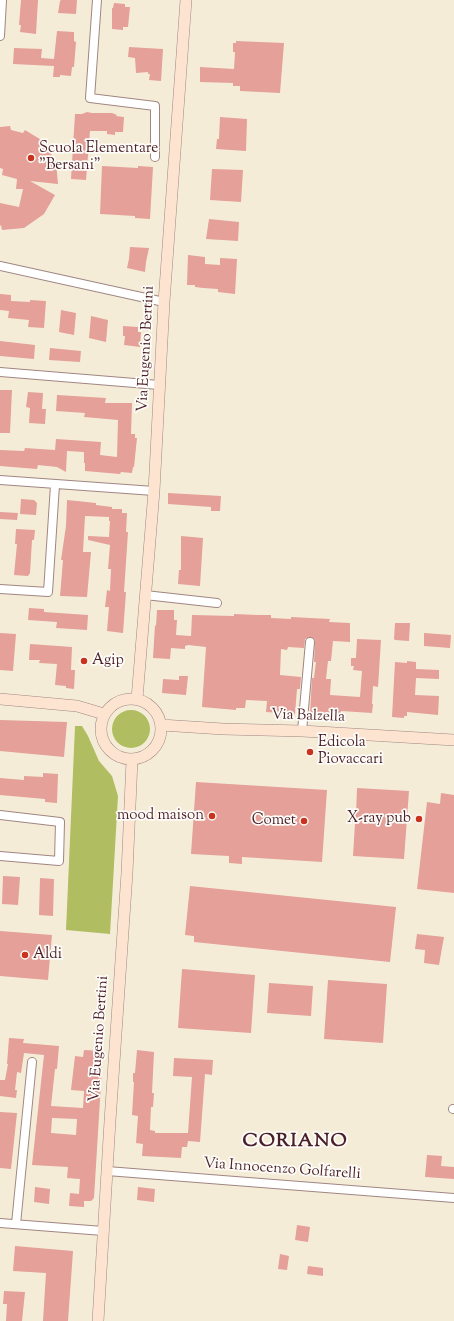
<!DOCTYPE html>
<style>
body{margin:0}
canvas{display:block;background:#f5ecd8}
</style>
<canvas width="454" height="1321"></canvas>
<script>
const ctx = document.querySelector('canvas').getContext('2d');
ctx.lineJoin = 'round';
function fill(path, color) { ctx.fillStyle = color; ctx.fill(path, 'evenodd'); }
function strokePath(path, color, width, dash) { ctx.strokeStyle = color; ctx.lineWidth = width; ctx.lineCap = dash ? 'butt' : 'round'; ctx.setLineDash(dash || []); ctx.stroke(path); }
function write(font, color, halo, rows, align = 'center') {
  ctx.font = font + ' "Sorts Mill Goudy",serif'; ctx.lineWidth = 3.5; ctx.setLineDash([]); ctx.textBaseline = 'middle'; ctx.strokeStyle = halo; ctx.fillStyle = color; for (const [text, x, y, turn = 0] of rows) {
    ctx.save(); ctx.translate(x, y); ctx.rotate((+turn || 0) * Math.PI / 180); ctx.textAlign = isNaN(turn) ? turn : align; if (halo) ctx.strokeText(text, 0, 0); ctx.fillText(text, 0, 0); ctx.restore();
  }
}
const green = new Path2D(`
 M112 729a19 19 0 1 1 38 0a19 19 0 1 1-38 0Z
 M75,726H82L88,736L99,761L112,776L118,796L110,934L66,930Z`);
const building = new Path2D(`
 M21,0H38L36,34L20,32L21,25H19Z
 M61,0H77L76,14L58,13L60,1Z
 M114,3L125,4V7H130L128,27H123V30L112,29V8H113Z
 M57,31L74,32V41L76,42L74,67H72L71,76L60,75V77H53L54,66L13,64L14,48L42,49L41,58L54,59Z
 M236,41L284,43L280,93L240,91V86H233V83L200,82V67L234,69L235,52H233V43H236Z
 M129,47L163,49L161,81L149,80L150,74H148V72L136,73L135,58L128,57Z
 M87,112L92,113H112L117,115L116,116L124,117L123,132H115V135L107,134V131H90L86,180L71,179L75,114H82Z
 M220,117L247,119L246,151L216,149L217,139H219Z
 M10,126L11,130L23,133L25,130L43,141L56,162L58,184L30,181L55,195L44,214L24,228L2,230L1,225L0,226V203L19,207L23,189H16L17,179L2,175L3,169L0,168V127Z
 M102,166L138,168V166L153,167L150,219L135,218V216L100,214Z
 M212,169L243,170L241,202L210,200Z
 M209,219L239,222L238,241L206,239Z
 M130,247L149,248L146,262L145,272L127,268L129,259Z
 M188,255L205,257V264L220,265V258L237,259L235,294L218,292V289L203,288L195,287V285H187Z
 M0,294L11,295V301L30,302V300L46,301L44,328L28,327L29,320L8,318L9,311L0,310Z
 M61,310L76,313L74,335L59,332Z
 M91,316L108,320L106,342L89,338Z
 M123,326L138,327V332H141L140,347L124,345L125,336H123Z
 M0,341L35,345L34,359L0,356Z
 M50,348L81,351L80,362L49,360Z
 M0,390H12L10,433H0Z
 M28,392L43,393L42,409H46L45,424L29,423L30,408L26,407Z
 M57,395L106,398L105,403H132L131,434H135V438H137L134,467H133L132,473L121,472L120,474L85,471V463H84V452L67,451L66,472L57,467L38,465L37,469L0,466V450L24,451L25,448L55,450L56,439L101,442L100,455L117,457L118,420L84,417L85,413L56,411Z
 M168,493L221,496L220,511H211V507L168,504Z
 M21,499L34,500L37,503L36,515L20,514Z
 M67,500L96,503V505L112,507V509H122V513H127L126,532H128L124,592H126L123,633L107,631L109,607H105L107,590L110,591L111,569H108L110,545L88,540V536L109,537L110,521H109V517L85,516L83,552H91L87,597L60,596L63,560H61L66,526Z
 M0,512L18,513L17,520L0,519Z
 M16,529L35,530L34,540H32L30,573L28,576L14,575L17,544H15Z
 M181,536L203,538L200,586L178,584L179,570H181Z
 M29,608L44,609V612L88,615L87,630L56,628L57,622L28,620Z
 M157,610H174V620H177L176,635L191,636L192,615L234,616V614L258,615H271V618L291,619V617L330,619L329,622L350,623V642L333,641L331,661H328L326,679H331L330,695L360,697L362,671L353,670L354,666H351V658H356L357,639L381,640L378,687L373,686L372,704H373L372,713L341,711V716L330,715V714L310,713L312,678H314L316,662H314L315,640L310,637L305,639L304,648L288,647L287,650L281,649L280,675L301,677L300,689H297L295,714L266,712L267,701L246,700L245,708H236V710L202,707L206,647L188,645L185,646V649L171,648L170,659L153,658L155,625L156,626Z
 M395,623H410L409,641L395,640L394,639Z
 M0,633L16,634L13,671L0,670Z
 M424,633L451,635L450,648L424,646Z
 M30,644L72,647L71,670H75L74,689L66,688V686L55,685L57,664L39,663L40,660H29Z
 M407,661L416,662V669L439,670V679L416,678L415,695L439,696L438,715L407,712V716H404V718L392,717L395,662L407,663Z
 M179,676H188L186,695L162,693L163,679L179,680Z
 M0,720L67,722L64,757L0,751Z
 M43,773L58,774L57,803L45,802V799L0,795V778L24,780V776L43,777Z
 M196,782L327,790L322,862L242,857V864L229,863V856L191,854Z
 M357,788L409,791L404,859L353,856L355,823H350L351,815H356Z
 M441,793L454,795V893L417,889L427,802L440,804Z
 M3,876L20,877L18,905L2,904Z
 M40,878L54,879L53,916L39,915Z
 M190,886L396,907L390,962L194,942V936L185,935Z
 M0,931L52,935L48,980L0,976Z
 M417,934L444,937L439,965L424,963L425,950L415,949Z
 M182,969L255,975L251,1033L178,1028Z
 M328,980L387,984L383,1043L324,1039Z
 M269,983L313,986L311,1016L267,1013Z
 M9,1038L24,1039L23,1043L59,1046L57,1069H55L51,1106L83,1108L84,1091L71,1090L75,1056L83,1057L84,1050L103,1051L94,1198L91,1201H84V1207L69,1206L70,1193L79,1194L80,1179L67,1178L68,1167L32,1165L44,1055L24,1053L21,1073L17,1072L15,1090H17L16,1098L0,1096V1080H5L8,1064H7ZM52,1118L77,1119L76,1135L51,1133Z
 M137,1050L154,1052L152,1093H154L153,1107H151L150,1130L155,1131V1133H188L192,1077L173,1076L174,1058L213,1060L212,1075L205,1074L200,1142L188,1141L187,1147H182L181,1158L142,1156L143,1144L136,1143L138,1116L132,1115L134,1082H133V1073H135Z
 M0,1112L17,1113L11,1169L0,1168Z
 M427,1155L442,1156L441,1166L454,1167V1179L425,1177Z
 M35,1187L50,1189L49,1204L34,1202Z
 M138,1187L155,1189L154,1202L137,1200Z
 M297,1225L310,1227L308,1242L295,1240Z
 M15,1246L73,1251L68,1321H43L46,1273L13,1271Z
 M280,1254L289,1256L287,1270L278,1269Z
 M308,1266L323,1268V1276L307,1274Z
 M4,1291L25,1292L22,1321H6L7,1304H3Z`);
const street = new Path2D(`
 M97,0L90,98L155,106V157
 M0,36L2,0
 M0,266L164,302
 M0,372L159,385
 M0,480L154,491
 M0,589L48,592L55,485
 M145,595L217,603
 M302,731L310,642
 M0,815L60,822L59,861L0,856
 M453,1109H454
 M107,1171L454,1198
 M0,1223L103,1231
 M16,1224L32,1062`);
const secondary = new Path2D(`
 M101 729a30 30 0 1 1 60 0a30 30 0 1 1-60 0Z
 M0,699L77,706L104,714
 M137,699L154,491L164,302L186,0
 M161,725L223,729L302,731L454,740
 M98,1321L110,1121L127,873L132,760`);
const markers = [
 [31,158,4,"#c8321e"],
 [84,661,4,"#c8321e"],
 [310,752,4,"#c8321e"],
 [212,816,4,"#c8321e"],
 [419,819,4,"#c8321e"],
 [304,821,4,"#c8321e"],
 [25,955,4,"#c8321e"]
];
const poiNames = [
 ["Scuola Elementare",39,149],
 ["\"Bersani\"",39,166],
 ["Agip",92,661],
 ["Edicola",318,743],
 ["Piovaccari",318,760],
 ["mood maison",204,816,"right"],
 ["X-ray pub",411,819,"right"],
 ["Comet",296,821,"right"],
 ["Aldi",33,955]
];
const streetNames = [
 ["Via Eugenio Bertini",147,349,-87],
 ["Via Balzella",308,717,2],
 ["Via Eugenio Bertini",100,1039,-86],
 ["Via Innocenzo Golfarelli",282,1170,4]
];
const districtNames = [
 ["CORIANO",295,1143]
];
fill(green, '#b0be61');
fill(building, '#e4a099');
strokePath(street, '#a08682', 10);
strokePath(secondary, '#a08682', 12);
strokePath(street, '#fff', 8);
strokePath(secondary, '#fde4d0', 11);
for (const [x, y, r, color] of markers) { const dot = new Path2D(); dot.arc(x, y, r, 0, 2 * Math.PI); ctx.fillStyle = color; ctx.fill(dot); strokePath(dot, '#fdfcf7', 1.5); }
write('15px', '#4a1f2b', '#fdfcf7', poiNames, 'left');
write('15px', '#4a1f2b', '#fdfcf7', streetNames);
ctx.letterSpacing = '1px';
write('bold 19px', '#4a1f2b', '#fdfcf7', districtNames);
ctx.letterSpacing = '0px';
</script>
